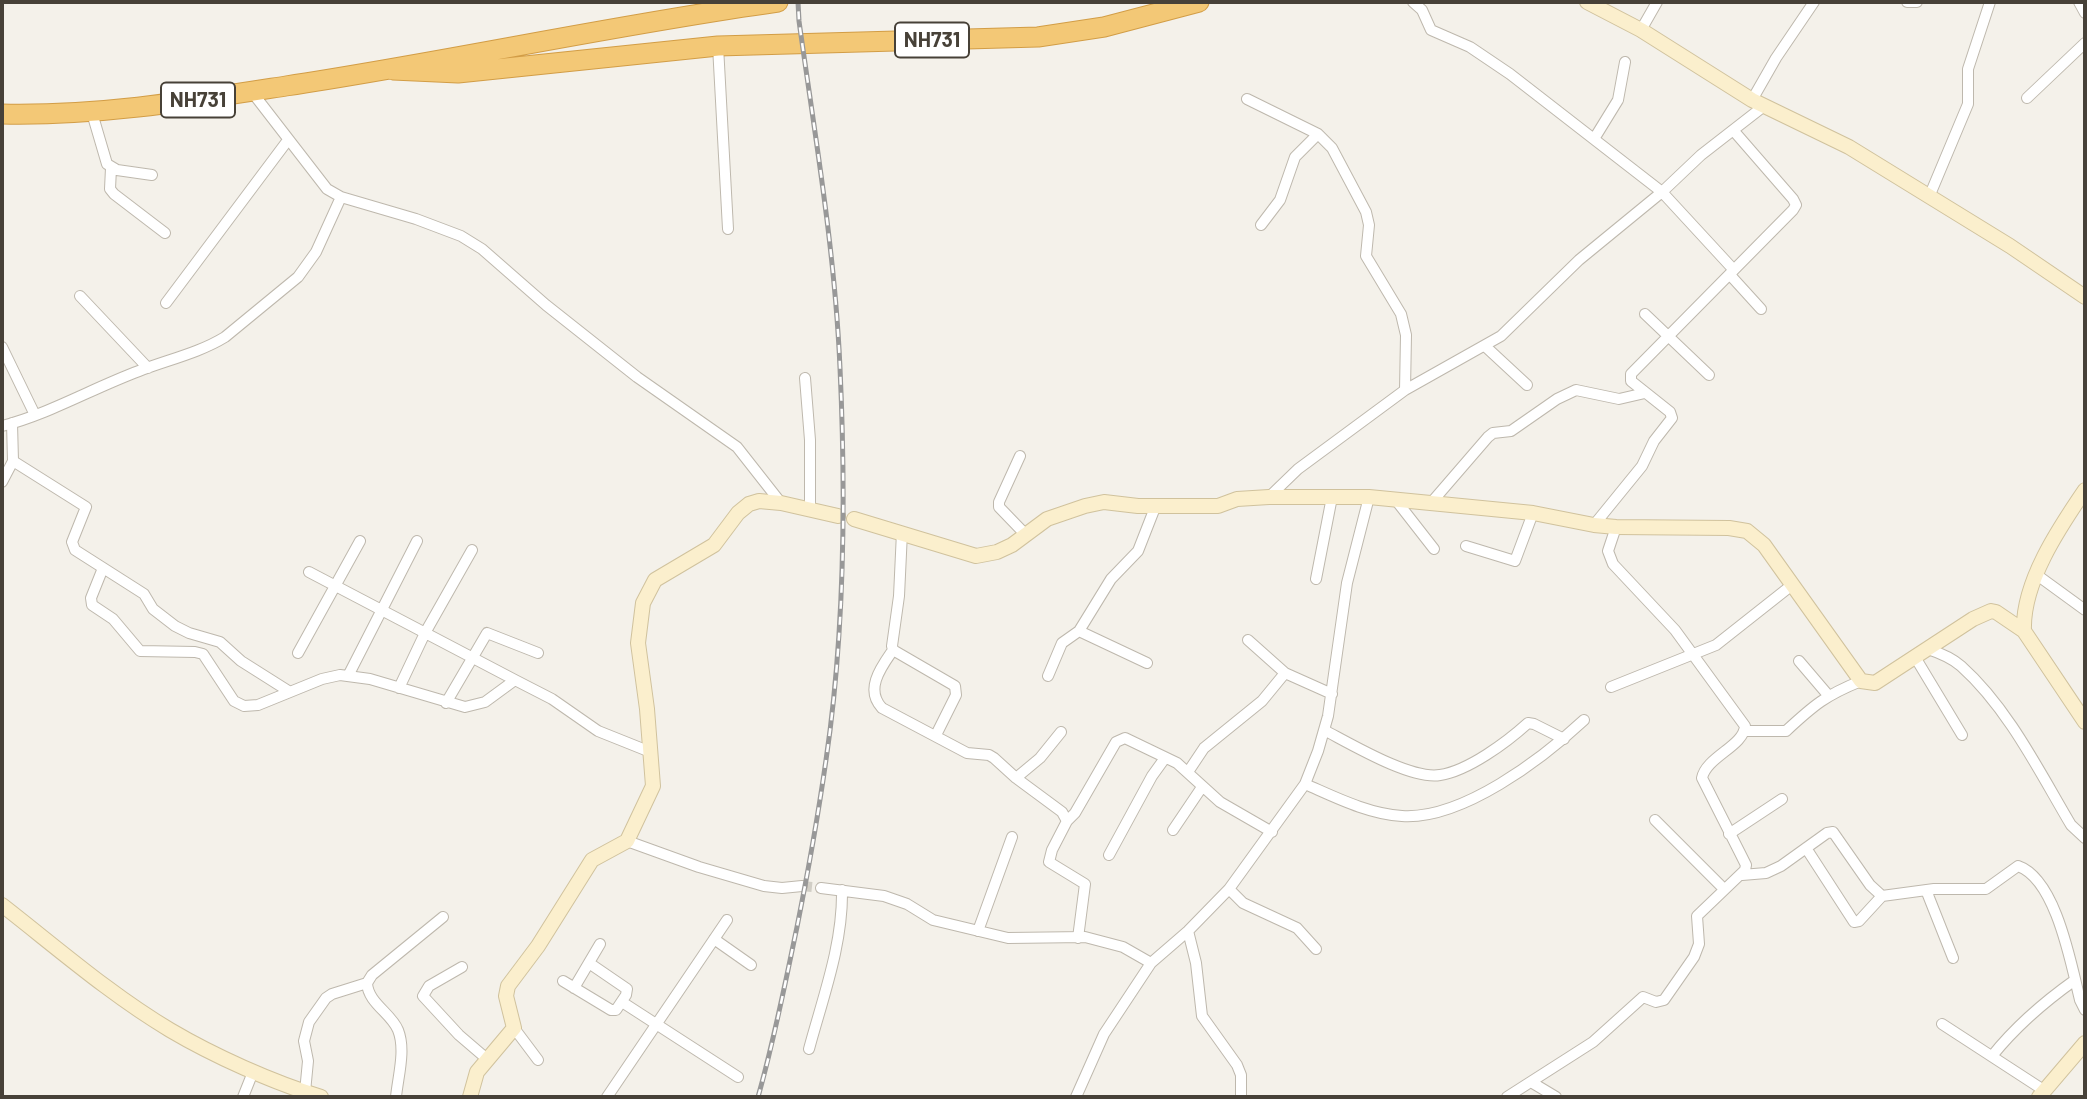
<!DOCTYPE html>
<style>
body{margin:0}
#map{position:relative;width:2087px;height:1099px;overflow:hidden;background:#f4f1ea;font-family:Barlow,sans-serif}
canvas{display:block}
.frame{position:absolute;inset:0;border:4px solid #474138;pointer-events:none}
</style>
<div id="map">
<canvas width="2087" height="1099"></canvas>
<div class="frame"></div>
</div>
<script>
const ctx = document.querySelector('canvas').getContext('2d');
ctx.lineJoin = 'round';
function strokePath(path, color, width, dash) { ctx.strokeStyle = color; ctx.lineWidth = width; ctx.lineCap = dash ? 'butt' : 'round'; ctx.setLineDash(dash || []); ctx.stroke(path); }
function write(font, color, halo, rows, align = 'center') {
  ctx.font = font + ' Barlow,sans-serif'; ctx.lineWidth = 5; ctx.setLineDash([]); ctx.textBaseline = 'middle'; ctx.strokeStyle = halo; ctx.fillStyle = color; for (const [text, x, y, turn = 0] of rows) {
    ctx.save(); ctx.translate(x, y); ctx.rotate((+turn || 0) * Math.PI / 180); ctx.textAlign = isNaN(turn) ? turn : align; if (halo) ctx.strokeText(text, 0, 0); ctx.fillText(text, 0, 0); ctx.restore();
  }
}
const streetTunnel = new Path2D(`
 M802,886L821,888`);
const street = new Path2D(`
 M1413,2L1422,10L1431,30L1470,47L1510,74L1662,192L1733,269L1731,276L1761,309
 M1907,2H1917
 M2079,2L2085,13
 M1641,30L1657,2
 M718,46L728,229
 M252,92L327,189L341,197L416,219L461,236L482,249L546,305L637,377L737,447L781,503
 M2027,98L2085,43
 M1247,99L1318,134L1332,148L1366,212L1369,225L1366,256L1401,314L1406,335L1405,390
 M1752,100L1776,58L1814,2
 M92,113L107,164L117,170L152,175
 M1594,139L1618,100L1625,62
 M111,168L110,189L114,194L165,233
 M1929,197L1968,104V69L1990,2
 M1261,225L1280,200L1295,157L1318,134
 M80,296L148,368
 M166,303L288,140
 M1645,314L1709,375
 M2,347L35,415
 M1486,347L1527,385
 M805,378L810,440V509
 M2,426C49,414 93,388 139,371C167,360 199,353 225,337L298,277L316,252L341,197
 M1020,456L999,502V507L1026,535
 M13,461L86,507L72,542L75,550L144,594L153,609L175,626L189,633L220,642L241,661L290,692
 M2,482L13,461L12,423
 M1269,497L1298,469L1405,390L1501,336L1579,260L1662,192L1701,155L1764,106
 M1395,499L1434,549
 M1431,503L1488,437L1493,433L1511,431L1557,399L1576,390L1619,399L1645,393
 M1594,525L1642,466L1654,441L1672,418L1670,412L1631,381V374L1793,210L1796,205L1793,199L1733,130
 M902,532L899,596L892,646L893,650L955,686L956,695L936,735
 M1466,546L1515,561L1533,513
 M103,568L91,598L92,605L113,619L140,651L195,652L203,654L234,701L244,706L258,705L322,679L340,675L370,679L465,707L485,702L515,680L552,699L598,731L648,751
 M309,572L515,680
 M2037,575L2085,610
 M1316,579L1332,497
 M1079,631L1147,663
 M1248,640L1285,673L1332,694
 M1928,649C1940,653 1952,658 1961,666C2008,708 2039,771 2071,825L2085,838
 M893,650C882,666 864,689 882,708L967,753L989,755L994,758L1016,778L1062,812L1067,821L1052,850L1049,862L1085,884L1078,938
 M298,653L360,541
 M1915,657L1962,735
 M1799,661L1828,695
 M348,676L417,541
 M1048,676L1062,643L1079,631L1111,579L1138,551L1156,505
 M1611,687L1716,645L1792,585
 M399,688L425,633L472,550
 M446,703L487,633L538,653
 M1324,730C1351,744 1411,780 1440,775C1468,771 1507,742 1528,723L1534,724L1564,739
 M1745,731H1786C1814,705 1826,695 1861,681
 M1188,772L1204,748L1262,701L1285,673
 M1016,778L1040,758L1061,732
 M1305,784C1335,797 1368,814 1402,816C1462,820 1542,759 1584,720
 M1655,820L1724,889
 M1067,821L1075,813L1116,742L1125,738L1177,763L1220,802L1272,832
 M1173,830L1202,787
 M1729,834L1782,799
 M627,841L699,867L764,886L782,888L802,886
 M1806,848L1854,922L1859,921L1882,896
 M1109,855L1152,776L1165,758
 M1742,875L1766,873L1781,866L1827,833L1833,832L1870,885L1882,896L1934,889H1986L2018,866C2056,879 2071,964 2080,1000L2085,1010
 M821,888L884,896L907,904L933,920L1008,938L1085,937L1123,947L1151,963
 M1229,889L1243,903L1297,928L1316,949
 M1926,890L1953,958
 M978,931L1012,837
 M1188,931L1196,963L1202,1016L1237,1065L1241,1075V1097
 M714,939L751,965
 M462,967L429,986L423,996L459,1035L487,1059
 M563,981L611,1010H616L626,995L627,989L589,963
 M574,988L600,944
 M622,1002L738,1077
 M1942,1024L2045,1091
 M514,1028L538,1060
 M809,1049C823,997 843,944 842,890
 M1992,1056C2016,1026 2044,1002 2075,980
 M1531,1082L1556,1097
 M305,1092L308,1061L304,1041L309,1022L326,998L332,994L367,983
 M243,1097L253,1072
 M396,1097C398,1076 406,1050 398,1030C391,1013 368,1003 367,983L372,975L443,917
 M607,1097L727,920
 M1076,1097L1104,1034L1151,963L1188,931L1229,889L1305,784L1318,751L1328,716L1347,583L1369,497
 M1507,1097L1593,1042L1643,997L1656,1002L1664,1000L1694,957L1699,944L1697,916L1745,870L1746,865L1740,853L1702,778C1706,757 1744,746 1745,726L1675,630L1613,564L1608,551L1616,527`);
const secondary = new Path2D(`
 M1587,2L1641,30L1752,100L1849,147L2010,246L2085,297
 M2085,490C2059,528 2022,583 2024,631L2085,722
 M854,519L976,556L997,552L1012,545L1047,519L1085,506L1104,502L1138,506H1218L1237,499L1269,497H1369L1533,513L1594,525L1616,527L1729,528L1747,531L1764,545L1861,681L1875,683L1973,619L1991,611L1996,612L2024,631
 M2,905C56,947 111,995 170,1030C214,1056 272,1082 321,1097
 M470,1097L477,1072L514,1028L506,996L508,986L538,946L592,860L627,841L653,786L647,709L638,643L643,603L655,580L714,545L738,513L749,504L759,501L781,503L838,516
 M2039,1097L2085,1043`);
const highway = new Path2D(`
 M393,70L458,73L718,46L1038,37L1104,27L1199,2
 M2,114C100,116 190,101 286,86C451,61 613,25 778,2`);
const rail = new Path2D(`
 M758,1097C774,1041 785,984 797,927C808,872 818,816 826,760C845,631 846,498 840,368C835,251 815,136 799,21L798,2`);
const shields = [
 [932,40,74],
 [198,100,74]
];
const shieldNames = [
 ["NH731",932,40],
 ["NH731",198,100]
];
strokePath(streetTunnel, '#d1cec6', 10, [10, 5]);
strokePath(street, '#beb8ad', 12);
strokePath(secondary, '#d0c29d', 16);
strokePath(highway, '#d29d46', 21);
strokePath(street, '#fff', 10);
strokePath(secondary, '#fbefcd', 14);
strokePath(highway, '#f3c876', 19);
strokePath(rail, '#989898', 5);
strokePath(rail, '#fff', 2.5, [8]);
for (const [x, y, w] of shields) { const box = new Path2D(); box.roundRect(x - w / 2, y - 17.5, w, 35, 5); ctx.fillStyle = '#fff'; ctx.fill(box); strokePath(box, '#474138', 2); }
write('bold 21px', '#474138', null, shieldNames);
</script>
